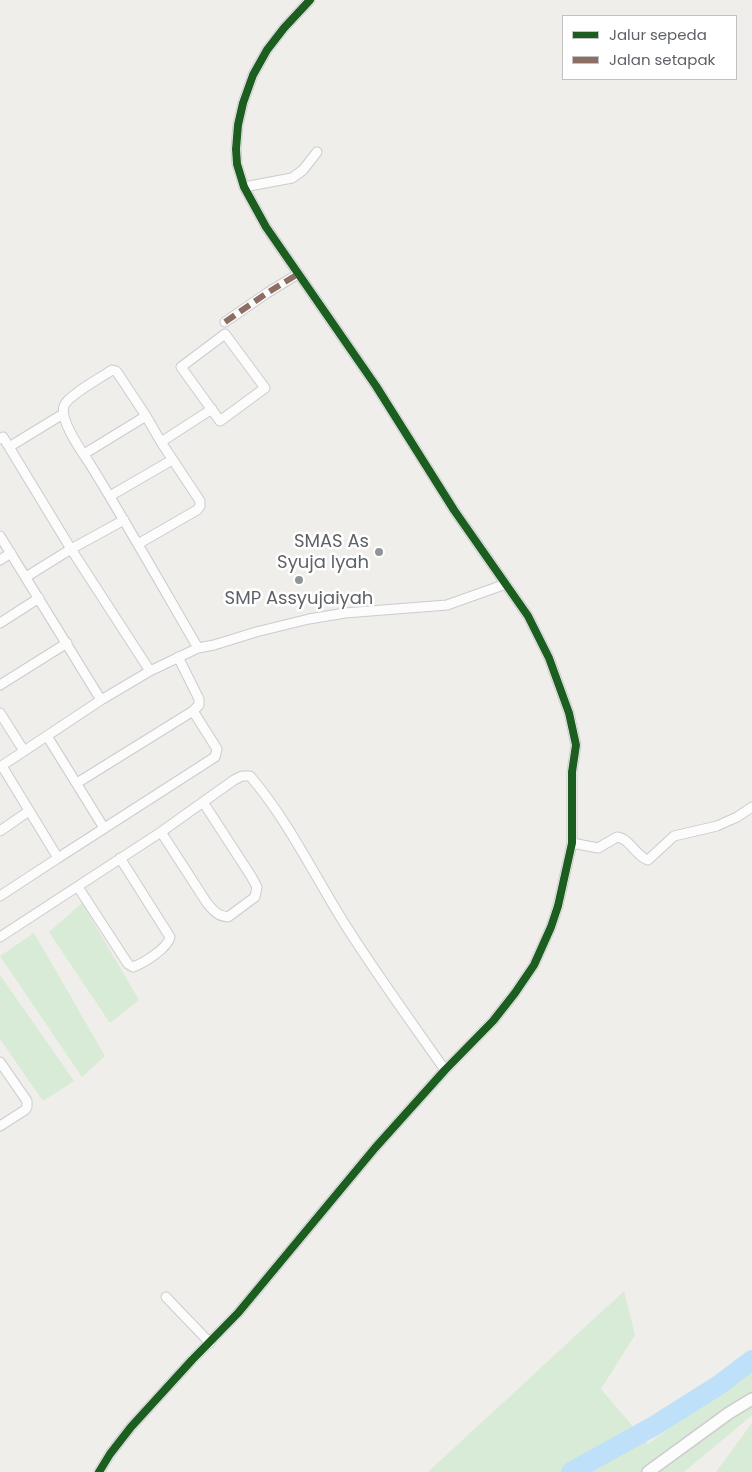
<!DOCTYPE html>
<style>
body{margin:0}
#map{position:relative;width:752px;height:1472px;overflow:hidden;background:#efeeea;font-family:Poppins,sans-serif}
canvas{display:block}
.legend{position:absolute;left:562px;top:15px;width:175px;height:65px;box-sizing:border-box;background:#fff;border:1px solid #bfc1c3;margin:0;padding:6px 9px;list-style:none;font-size:15px;color:#5f6368}
.legend li{display:flex;align-items:center;gap:10px;height:25px}
.legend b{width:25px;border:1px solid #bfc1c3}
</style>
<div id="map">
<canvas width="752" height="1472"></canvas>
<ul class="legend">
<li><b style="height:6px;background:#1b5e20"></b>Jalur sepeda</li>
<li><b style="height:6px;background:#8d6e63"></b>Jalan setapak</li>
</ul>
</div>
<script>
const ctx = document.querySelector('canvas').getContext('2d');
ctx.lineJoin = 'round';
function fill(path, color) { ctx.fillStyle = color; ctx.fill(path, 'evenodd'); }
function strokePath(path, color, width, dash) { ctx.strokeStyle = color; ctx.lineWidth = width; ctx.lineCap = dash ? 'butt' : 'round'; ctx.setLineDash(dash || []); ctx.stroke(path); }
function write(font, color, halo, rows, align = 'center') {
  ctx.font = font + ' Poppins,sans-serif'; ctx.lineWidth = 5; ctx.setLineDash([]); ctx.textBaseline = 'middle'; ctx.strokeStyle = halo; ctx.fillStyle = color; for (const [text, x, y, turn = 0] of rows) {
    ctx.save(); ctx.translate(x, y); ctx.rotate((+turn || 0) * Math.PI / 180); ctx.textAlign = isNaN(turn) ? turn : align; if (halo) ctx.strokeText(text, 0, 0); ctx.fillText(text, 0, 0); ctx.restore();
  }
}
const green = new Path2D(`
 M82,903L139,1000L110,1023L49,932Z
 M34,933L105,1056L82,1077L0,956Z
 M0,975L74,1081L43,1101L0,1039Z
 M624,1291L635,1335L601,1389L648,1444L752,1367V1415L684,1472H428Z
 M752,1423V1472H716Z`);
const river = new Path2D(`
 M571,1472L654,1426L719,1385L752,1360`);
const minor = new Path2D(`
 M244,187L292,178L303,170L317,152
 M225,322L267,293L298,274
 M225,334L265,388L220,421L181,367Z
 M146,416L119,375L116,371L112,370C102,377 67,396 64,406C59,420 82,452 90,464C127,524 162,586 198,648
 M0,439L3,437L71,549L26,577
 M9,447L63,414
 M84,454L146,416L161,442L212,409
 M110,496L172,460
 M124,520L71,549L150,671
 M0,536L101,700
 M138,544L197,510L200,506V501L161,442
 M0,560L11,553
 M0,623L39,598
 M0,685L67,643
 M0,713L24,751
 M47,736L104,828
 M2,766L58,858L215,757L217,749L193,711
 M0,767L101,700L150,671L198,648L214,645L256,632L309,619L345,613L447,605L506,584
 M77,783L193,711L199,705V699L178,657
 M0,831L29,811
 M161,832L207,903C213,910 217,916 228,917L255,897L257,887L251,876L203,802
 M572,843L598,848L617,837C631,839 635,856 648,860L674,836L717,826L737,817L752,807
 M78,887L128,964L133,967C144,963 168,948 170,937L120,858
 M0,896L58,858
 M0,937L161,832L234,780L242,776H250C288,820 315,877 346,926C377,975 412,1023 445,1070
 M0,1062L27,1101V1107L25,1110L0,1126
 M166,1297L210,1343
 M99,1472L110,1454L131,1427L192,1360L238,1313L375,1148L445,1070L493,1021L515,993L534,965L551,927L558,906L572,843V772L576,745L569,713L549,658L528,616L454,510L376,386L266,227L244,187L237,164L236,149L238,125L243,103L253,75L267,50L284,28L310,0`);
const tertiary = new Path2D(`
 M648,1472L729,1413L752,1399`);
const quiet = new Path2D(`
 M225,322L267,293L298,274`);
const cycleway = new Path2D(`
 M99,1472L110,1454L131,1427L192,1360L238,1313L375,1148L445,1070L493,1021L515,993L534,965L551,927L558,906L572,843V772L576,745L569,713L549,658L528,616L454,510L376,386L266,227L244,187L237,164L236,149L238,125L243,103L253,75L267,50L284,28L310,0`);
const markers = [
 [379,552,5,"#919496"],
 [299,580,5,"#919496"]
];
const poiNames = [
 ["SMAS As",369,542],
 ["Syuja Iyah",369,563],
 ["SMP Assyujaiyah",299,599,"center"]
];
fill(green, '#d8ebd6');
strokePath(river, '#bfe0f9', 20);
strokePath(minor, '#cbcccc', 11);
strokePath(tertiary, '#cbcccc', 14);
strokePath(minor, '#fdfcfc', 9);
strokePath(tertiary, '#fdfcfc', 11);
strokePath(quiet, '#8d6e63', 6, [12, 6]);
strokePath(cycleway, '#1b5e20', 8);
for (const [x, y, r, color] of markers) { const dot = new Path2D(); dot.arc(x, y, r, 0, 2 * Math.PI); ctx.fillStyle = color; ctx.fill(dot); strokePath(dot, '#fff', 2); }
write('18px', '#5f6368', '#fff', poiNames, 'right');
</script>
